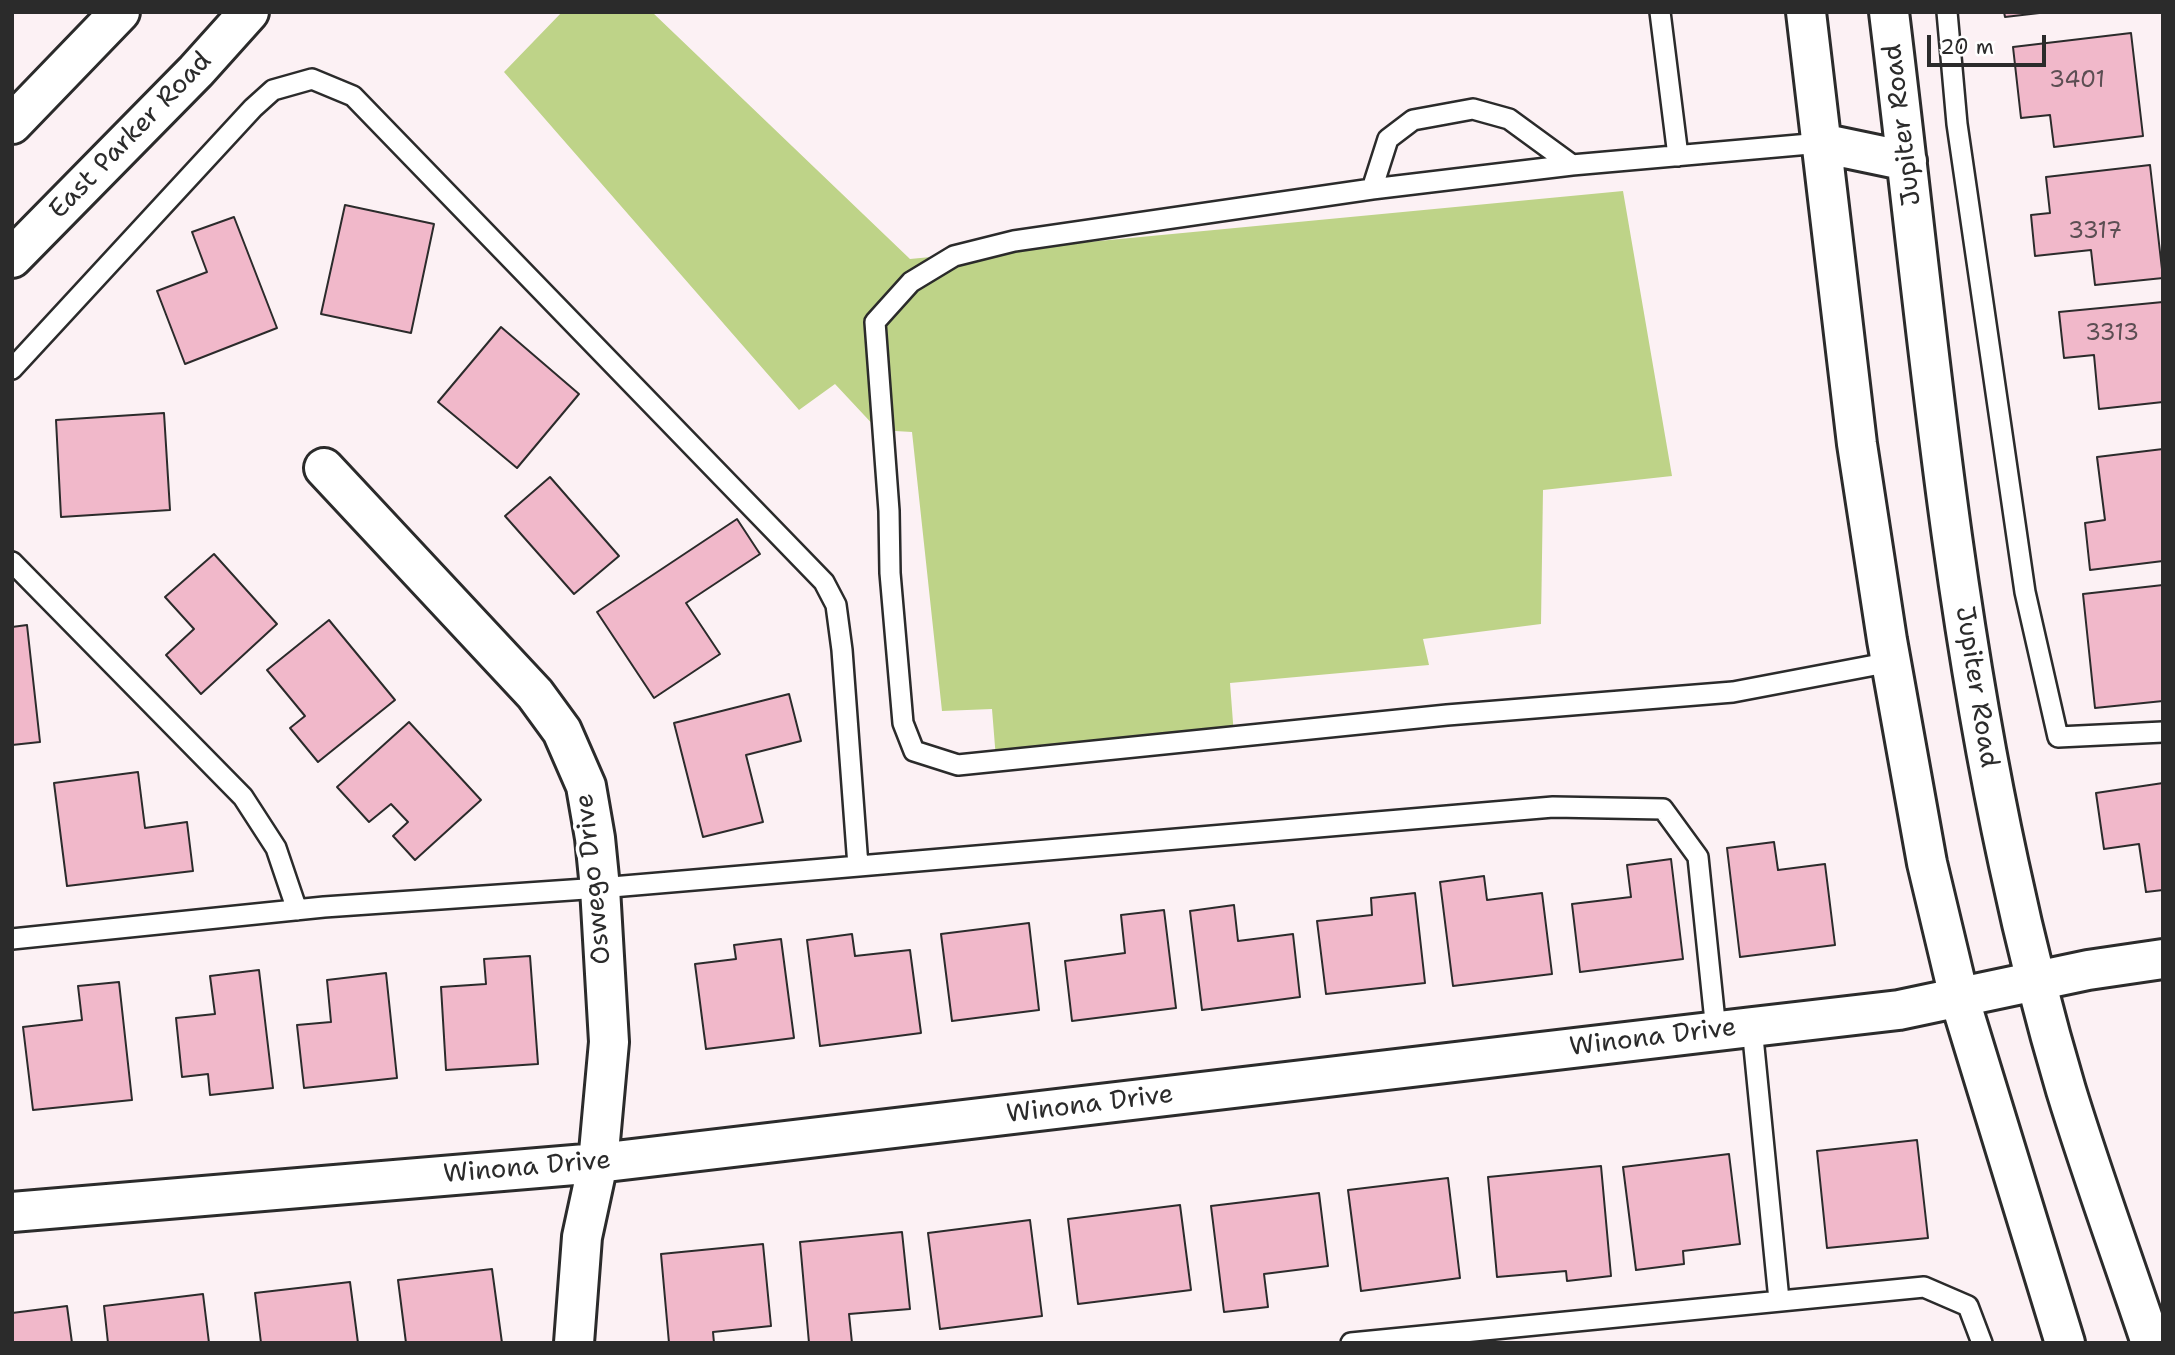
<!DOCTYPE html>
<style>
body{margin:0}
#map{position:relative;width:2175px;height:1355px;overflow:hidden;background:#fcf1f4;font-family:"Shantell Sans",sans-serif}
canvas{display:block}
.frame{position:absolute;inset:0;border:14px solid #2b2b2b;pointer-events:none}
.scale{position:absolute;left:1927px;top:35px;width:119px;height:32px;box-sizing:border-box;border:4px solid #2b2b2b;border-top:0;padding-left:9px;font-size:21px;line-height:24px;white-space:nowrap;color:#2b2b2b;-webkit-text-stroke:5px #fff;paint-order:stroke}
</style>
<div id="map">
<canvas width="2175" height="1355"></canvas>
<div class="frame"></div>
<div class="scale">20 m</div>
</div>
<script>
const ctx = document.querySelector('canvas').getContext('2d');
ctx.lineJoin = 'round';
function fill(path, color) { ctx.fillStyle = color; ctx.fill(path, 'evenodd'); }
function strokePath(path, color, width, dash) { ctx.strokeStyle = color; ctx.lineWidth = width; ctx.lineCap = dash ? 'butt' : 'round'; ctx.setLineDash(dash || []); ctx.stroke(path); }
function write(font, color, halo, rows, align = 'center') {
  ctx.font = font + ' "Shantell Sans",sans-serif'; ctx.lineWidth = 7; ctx.setLineDash([]); ctx.textBaseline = 'middle'; ctx.strokeStyle = halo; ctx.fillStyle = color; for (const [text, x, y, turn = 0] of rows) {
    ctx.save(); ctx.translate(x, y); ctx.rotate((+turn || 0) * Math.PI / 180); ctx.textAlign = isNaN(turn) ? turn : align; if (halo) ctx.strokeText(text, 0, 0); ctx.fillText(text, 0, 0); ctx.restore();
  }
}
const green = new Path2D(`
 M562,12H652L910,259L1623,191L1672,476L1543,490L1541,624L1423,639L1429,665L1230,683L1235,749L996,759L992,709L942,711L912,432L878,430L835,384L799,410L504,72Z`);
const building = new Path2D(`
 M2004,12H2048L2005,17Z
 M2131,33L2143,136L2054,147L2050,115L2021,118L2013,47Z
 M2150,165L2163,278L2095,285L2091,250L2035,256L2031,215L2050,213L2046,177Z
 M345,205L434,224L411,333L321,314Z
 M234,217L277,328L185,364L157,291L207,272L192,232Z
 M2163,302V402L2099,409L2094,355L2064,358L2059,312Z
 M501,327L579,394L517,468L438,402Z
 M164,413L170,510L61,517L56,420Z
 M2163,449V561L2090,570L2085,523L2105,520L2097,457Z
 M550,477L619,556L574,594L505,516Z
 M737,519L760,554L686,603L720,654L654,698L597,612Z
 M214,554L277,624L201,694L166,655L194,629L165,597Z
 M2163,585V701L2095,708L2083,594Z
 M329,620L395,700L318,762L290,728L305,716L267,670Z
 M27,625L40,742L12,745V627Z
 M789,694L801,741L746,755L763,822L703,837L674,723Z
 M409,722L481,800L415,860L393,836L408,822L391,804L369,822L337,787Z
 M138,772L145,828L187,822L193,871L67,886L54,783Z
 M2163,783V890L2146,892L2139,844L2104,849L2096,793Z
 M1774,842L1778,870L1825,864L1835,945L1740,957L1727,848Z
 M1671,859L1683,959L1580,972L1572,904L1631,897L1627,865Z
 M1484,876L1487,900L1542,893L1552,974L1453,986L1440,882Z
 M1415,893L1425,983L1326,994L1317,921L1372,915L1371,898Z
 M1234,905L1238,941L1293,934L1300,997L1202,1010L1190,911Z
 M1164,910L1176,1008L1072,1021L1065,961L1125,953L1121,915Z
 M1029,923L1039,1010L952,1021L941,934Z
 M852,934L855,956L910,950L921,1033L820,1046L807,940Z
 M781,939L794,1038L706,1049L695,964L736,959L734,945Z
 M530,956L538,1064L446,1070L441,987L486,984L484,959Z
 M259,970L273,1088L210,1095L208,1074L182,1077L176,1018L215,1014L210,976Z
 M386,973L397,1078L304,1088L297,1025L331,1022L327,980Z
 M119,982L132,1100L33,1110L23,1027L82,1020L78,986Z
 M1917,1140L1928,1238L1827,1248L1817,1151Z
 M1729,1154L1740,1244L1683,1251L1684,1264L1636,1270L1623,1167Z
 M1601,1166L1611,1276L1567,1281L1566,1271L1497,1277L1488,1177Z
 M1448,1178L1460,1278L1361,1291L1348,1190Z
 M1319,1193L1328,1266L1264,1274L1268,1307L1224,1312L1211,1206Z
 M1180,1205L1191,1290L1078,1304L1068,1219Z
 M1030,1220L1042,1316L940,1329L928,1233Z
 M902,1232L910,1309L849,1314L852,1343H809L800,1242Z
 M763,1244L771,1326L713,1332L714,1343H669L661,1254Z
 M492,1269L502,1343H406L398,1280Z
 M350,1282L358,1343H261L255,1293Z
 M203,1294L209,1343H108L104,1306Z
 M67,1306L72,1343H12V1313Z`);
const service = new Path2D(`
 M1660,12L1678,156
 M1947,12L1957,124L2025,592L2058,737L2163,732
 M1821,143L1572,165L1372,189L1014,241L954,256L911,282L875,322L889,511L890,573L903,723L914,751L958,765L1447,715L1733,692L1891,662
 M1372,189L1388,139L1413,120L1473,109L1509,119L1572,165
 M12,369L253,108L273,90L312,79L353,96L824,582L836,605L842,650L858,866
 M12,562L243,797L276,848L297,910
 M12,939L324,907L600,888L1553,807L1663,809L1698,857L1716,1031
 M1752,1027L1779,1300
 M1351,1343L1924,1287L1968,1306L1982,1343`);
const minor = new Path2D(`
 M324,468L535,694L562,731L586,786L595,838L600,888L609,1042L598,1163L582,1237L574,1343
 M12,1212L598,1163L1752,1027L1899,1010L2088,970L2163,959`);
const secondary = new Path2D(`
 M1806,12L1857,444L1887,640L1927,863L1959,997L2065,1343
 M1889,12C1924,297 1948,584 2009,865C2025,940 2044,1016 2066,1090C2092,1175 2123,1259 2151,1343
 M12,124L120,12
 M1821,143L1907,161
 M12,258L196,71L249,12`);
const numberNames = [
 ["3401",2077,81],
 ["3317",2095,232],
 ["3313",2112,334]
];
const streetNames = [
 ["Jupiter Road",1903,125,-97],
 ["East Parker Road",131,136,-46],
 ["Jupiter Road",1976,687,81],
 ["Oswego Drive",594,879,-96],
 ["Winona Drive",1653,1038,-7],
 ["Winona Drive",1090,1105,-7],
 ["Winona Drive",527,1168,-5]
];
fill(green, '#bed388');
fill(building, '#f1b8ca');
strokePath(building, '#2b2b2b', 2);
strokePath(service, '#2b2b2b', 24);
strokePath(minor, '#2b2b2b', 44);
strokePath(secondary, '#2b2b2b', 44);
strokePath(service, '#fff', 19);
strokePath(minor, '#fff', 38);
strokePath(secondary, '#fff', 38);
write('23px', '#5c4e53', null, numberNames);
write('26px', '#2b2b2b', '#fff', streetNames);
</script>
